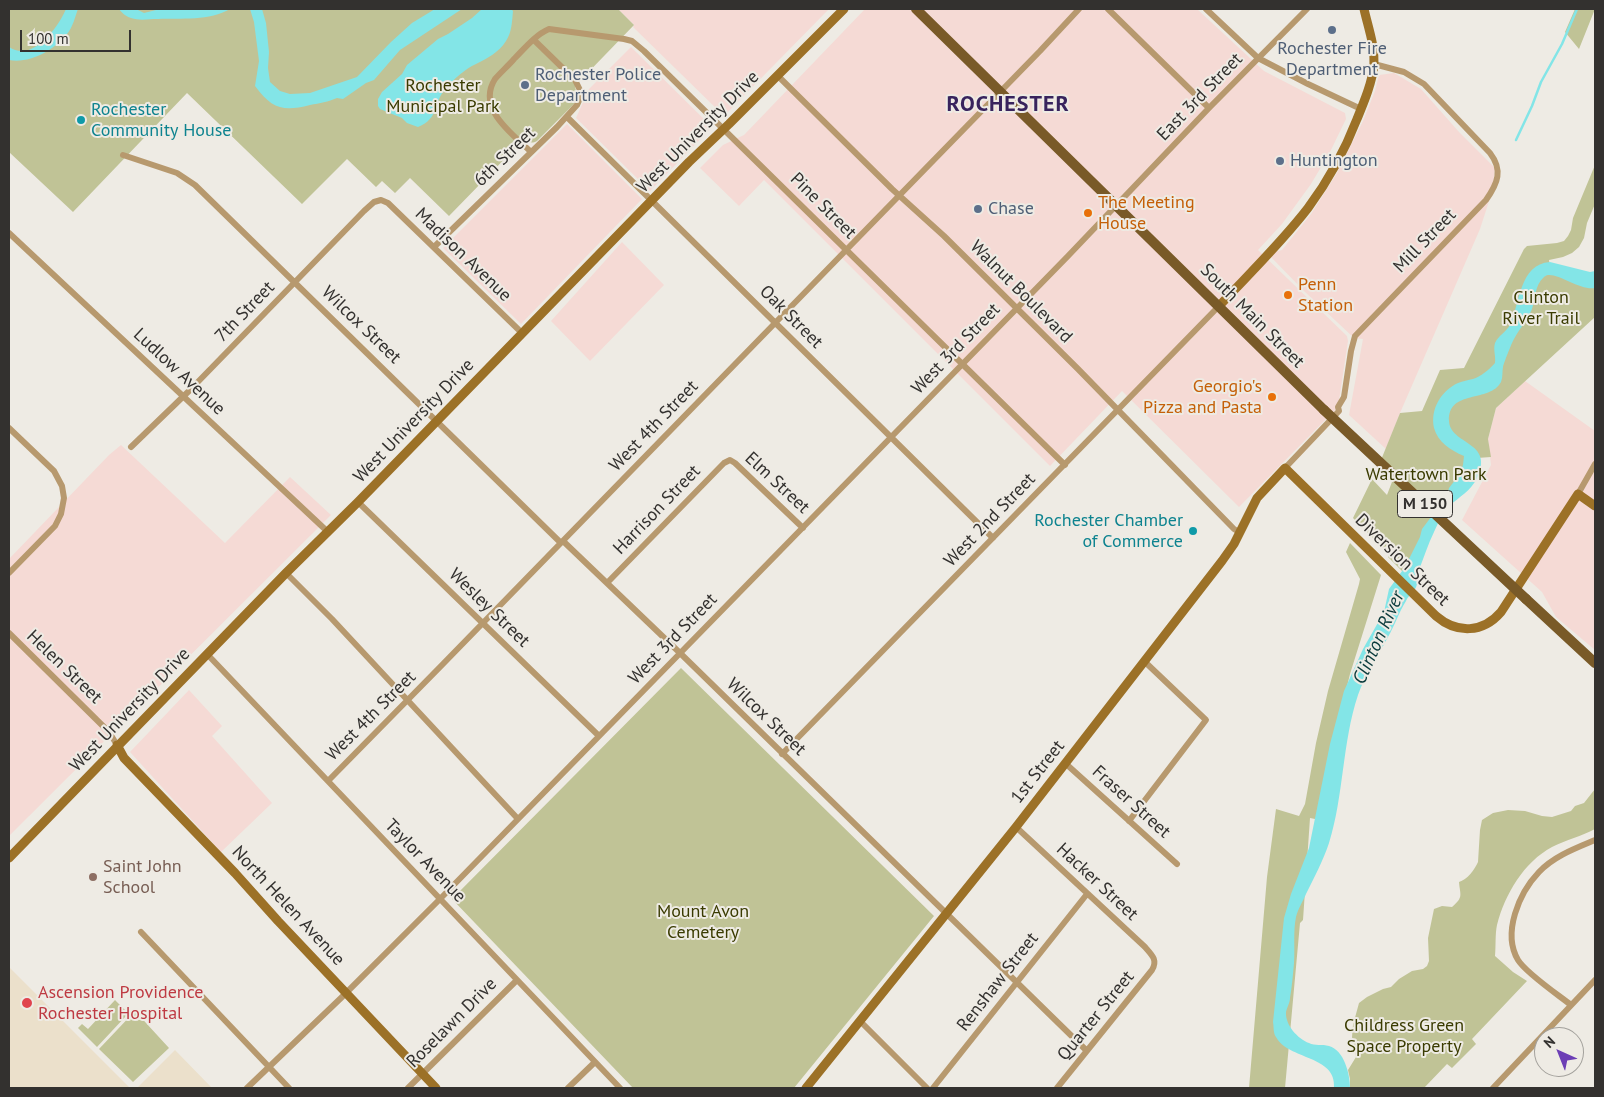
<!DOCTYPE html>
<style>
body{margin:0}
#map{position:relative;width:1604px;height:1097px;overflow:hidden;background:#eeebe4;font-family:"PT Sans",sans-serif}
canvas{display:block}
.frame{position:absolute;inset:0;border:10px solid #33312f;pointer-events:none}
.north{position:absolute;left:1534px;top:1027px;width:50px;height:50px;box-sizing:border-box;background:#eeebe4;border:1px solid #a3a19c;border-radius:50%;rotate:316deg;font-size:14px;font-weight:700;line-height:20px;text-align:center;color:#33312f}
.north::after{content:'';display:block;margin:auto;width:18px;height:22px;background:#6c3eb5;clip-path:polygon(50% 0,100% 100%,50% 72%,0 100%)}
.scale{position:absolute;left:20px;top:30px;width:111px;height:22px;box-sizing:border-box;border:2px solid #33312f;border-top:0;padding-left:6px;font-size:15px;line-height:18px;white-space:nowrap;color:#33312f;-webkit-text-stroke:4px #eeebe4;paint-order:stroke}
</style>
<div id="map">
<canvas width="1604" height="1097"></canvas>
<div class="frame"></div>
<div class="north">N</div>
<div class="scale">100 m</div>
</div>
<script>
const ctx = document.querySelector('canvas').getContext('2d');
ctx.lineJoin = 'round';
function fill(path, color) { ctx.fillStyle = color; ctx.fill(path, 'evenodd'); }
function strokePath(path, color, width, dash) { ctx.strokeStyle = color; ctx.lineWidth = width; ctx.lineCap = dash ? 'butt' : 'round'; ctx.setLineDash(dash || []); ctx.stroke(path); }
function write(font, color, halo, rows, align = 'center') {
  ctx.font = font + ' "PT Sans",sans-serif'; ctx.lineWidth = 4; ctx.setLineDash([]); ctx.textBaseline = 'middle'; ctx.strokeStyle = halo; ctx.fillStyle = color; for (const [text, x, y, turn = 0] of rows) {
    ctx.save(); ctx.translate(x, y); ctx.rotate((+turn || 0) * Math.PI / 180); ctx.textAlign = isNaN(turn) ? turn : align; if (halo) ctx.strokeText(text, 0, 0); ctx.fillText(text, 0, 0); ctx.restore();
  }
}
const commercial = new Path2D(`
 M618,9H829L724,116L633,27L634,25Z
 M865,9H1197L1264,71L1345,113L1346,119L1330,152L1311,184L1282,224L1258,250L1347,336L1348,341L1338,407L1239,507L1122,391L1050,466L764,180L739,206L700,168L723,145L744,135Z
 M631,47L712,127L650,191L576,118L589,89Z
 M1394,73L1421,89L1459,132L1495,168L1492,192L1480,229L1400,413L1386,449L1349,415L1363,339L1354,338L1304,291L1268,254L1282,250L1311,214L1337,173L1363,121L1375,91L1379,75Z
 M567,124L642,199L521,324L443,248Z
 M622,242L664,285L590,361L551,321Z
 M1525,381L1595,431V650L1556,617L1542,592L1462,520L1491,465L1488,439L1496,408Z
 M121,445L225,543L290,477L331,515L9,836V559L109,455Z
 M189,690L222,726L212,736L272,803L221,852L130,752Z`);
const medical = new Path2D(`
 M9,967L130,1088H9Z
 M175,1050L212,1088H137Z`);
const green = new Path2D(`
 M9,9H618L634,25L575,86L577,96L576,102L537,141C531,144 529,142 524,139L449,216L410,178L395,193L382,181L376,187L347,159L302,204L187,93L73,212L9,152Z
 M1575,9H1595L1579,49L1565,32Z
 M1595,165V204L1587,223L1584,238L1579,247L1572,253L1563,257L1549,260L1550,267L1595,281V317L1496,408L1488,439L1491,457L1477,458L1463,468L1427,535L1410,579L1388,557L1389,554L1353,518L1372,479L1387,495L1395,474L1381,460L1400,413L1422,411L1440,370L1464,368L1524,249L1527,246L1557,243L1564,241L1568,236L1571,230L1573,218Z
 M1350,543L1381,575L1350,674L1336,732L1320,820L1310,818L1303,920L1300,923L1285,1088H1249L1267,877L1276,809L1299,816L1305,804L1316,743L1328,691L1359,584L1360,579L1346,552Z
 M681,668L934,916L794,1088H633L452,899Z
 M1595,789V829C1582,836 1566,840 1552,847C1524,862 1505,894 1497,925C1495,934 1496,946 1495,956L1513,972L1527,981L1472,1039L1476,1044L1452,1068L1447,1064L1424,1088H1350V1079L1348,1070L1356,1057L1352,1037L1353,1025L1359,1003L1367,997L1383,989L1391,987L1399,979L1412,971L1423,969L1427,966L1429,961L1428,938L1434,909L1442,906L1452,907C1464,897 1460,895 1459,882C1467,880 1475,869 1478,862L1480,830L1482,820L1493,813L1508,810L1525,811L1542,816L1552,817L1571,811L1575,806L1584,803Z
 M115,1000L127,1012L126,1016L97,1047L78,1028L82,1024L88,1029Z
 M135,1011L169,1048L133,1082L99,1049Z`);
const water = new Path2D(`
 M66,9H78C75,17 73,27 67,34C54,50 30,64 9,60V47C32,63 58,28 66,9Z
 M119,9H136L144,13L160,9H230C210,21 181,18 158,19C148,19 140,21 131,18C125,16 122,13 119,9Z
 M250,9H262L266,23L269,52L268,68L270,82L280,91L290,94L310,93L357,77L391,42L412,23L435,9H462L400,50L374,80L366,83L343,99L337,98C328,102 320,103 310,105C283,112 272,109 255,86L259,61L254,22Z
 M482,9H511L513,11C512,21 512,32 506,41C499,52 488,58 476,64C465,69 454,79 446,88C432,104 440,118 418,127L407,123L402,118L380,109L378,106V99L382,92L402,74L407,65L438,39L448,34L472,18Z
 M1550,262L1590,272L1595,271V288C1579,291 1552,268 1544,277C1534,286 1536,298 1532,309C1527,321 1520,328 1514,339C1512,342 1503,365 1503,367C1502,372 1503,377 1501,382C1490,403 1448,389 1449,421C1450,445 1495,441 1477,478C1471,491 1459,497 1449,506C1442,512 1438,524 1434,532C1428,544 1424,557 1419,570C1417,576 1419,583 1415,589C1413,593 1408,596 1406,601C1399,612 1395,625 1388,637C1378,656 1365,675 1358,695C1342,743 1344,795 1329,843C1323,861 1314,878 1306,894C1303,901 1298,909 1296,917C1293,931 1295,948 1294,963C1293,974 1292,986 1290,998C1290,1003 1287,1007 1286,1012C1285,1025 1298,1039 1309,1043C1315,1046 1322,1044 1329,1046C1344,1050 1350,1074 1350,1088H1334C1337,1055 1288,1060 1276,1037C1273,1033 1274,1027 1273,1022L1284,918L1291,894L1309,848L1330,744L1344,691L1363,649L1384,612L1389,589L1405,567L1420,537L1422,529L1447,496L1449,488L1459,475L1463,465L1464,456C1450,450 1438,442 1434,428C1430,409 1441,391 1458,383C1463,381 1468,380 1473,379C1480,377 1490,369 1495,363C1496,356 1493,350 1495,343C1498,336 1506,332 1510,325C1520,304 1519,264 1550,262Z`);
const stream = new Path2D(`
 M1516,140L1532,106L1541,82L1562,44L1577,9`);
const street = new Path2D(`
 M1108,9L1209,108
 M1206,9L1258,58L1308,84L1361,109
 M778,76L892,189L944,236L1078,369L1234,529L1239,532
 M567,117L993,538
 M531,152C513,134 476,109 495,79C501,72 508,66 514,59C524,49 535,35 549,29L624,39L632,41L644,51L1065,465
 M123,155L177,173L195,185L561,543
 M9,233L328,532
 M434,247L557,127L577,105L581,96L580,90L575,80L534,40
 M9,428L54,471L62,486L64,498L61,514L55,526L9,573
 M131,447L191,389L364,211L374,202L381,200L388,203L523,334
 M1285,468L1339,411L1338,407L1344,397L1351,351L1355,336L1486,200C1498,183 1503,170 1490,153L1424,84L1404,72L1374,64
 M1578,494L1595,464
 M358,502L599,736
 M563,541L680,653L1087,1051
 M286,573L332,619L518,819
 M607,583L724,463L730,460L735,463L803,528
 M9,633L109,732L117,745
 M207,654L620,1088
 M782,754L1219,306
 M1065,763L1177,864
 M328,781L441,666L1040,51L1079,9
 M1129,821L1206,720L1144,661
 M1016,827L1145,947C1152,955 1158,960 1152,970L1057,1088
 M141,932L289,1088
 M1571,1005C1557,994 1526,973 1518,960C1502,933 1519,893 1539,872C1554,856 1576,848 1595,840
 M860,1021L927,1088
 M247,1088L341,998L440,899L1068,256L1209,108L1307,9
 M408,1088L517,980
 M568,1088L595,1062
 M933,1088L1087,894
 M1493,1088L1595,980`);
const secondary = new Path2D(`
 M1219,306C1249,274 1281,243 1308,208C1328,181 1345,150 1357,119C1364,102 1372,83 1374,65C1375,45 1368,27 1364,9
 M117,745L124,758L235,873L278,921L436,1088
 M9,858L286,573L358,502L689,162L729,124L844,9
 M806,1088L1016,827L1222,561L1234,544L1257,498L1285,468L1436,616C1457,634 1483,633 1501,612L1578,494L1595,506`);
const primary = new Path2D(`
 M916,9L1324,410
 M1526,599L1595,663`);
const primaryBridge = new Path2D(`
 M1324,410L1526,599`);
const markers = [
 [1332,30,5,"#5c6f8a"],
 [525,85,5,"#5c6f8a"],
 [81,120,5,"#0f9aa8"],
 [1280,161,5,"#5c6f8a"],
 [978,209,5,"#5c6f8a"],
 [1088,213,5,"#e8710a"],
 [1288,295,5,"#e8710a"],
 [1272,397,5,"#e8710a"],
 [1193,531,5,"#0f9aa8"],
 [93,877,5,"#8d6e63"],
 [27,1003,6,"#e0444e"]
];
const shields = [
 [1425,504,55]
];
const shieldNames = [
 ["M 150",1425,504]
];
const serviceNames = [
 ["Rochester Fire",1332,49,"center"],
 ["Department",1332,70,"center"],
 ["Rochester Police",535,75],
 ["Department",535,96],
 ["Huntington",1290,161],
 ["Chase",988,209]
];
const parkNames = [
 ["Rochester",443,86],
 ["Municipal Park",443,107],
 ["Clinton",1541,298],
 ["River Trail",1541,319],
 ["Watertown Park",1426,475],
 ["Mount Avon",703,912],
 ["Cemetery",703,933],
 ["Childress Green",1404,1026],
 ["Space Property",1404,1047]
];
const streetNames = [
 ["East 3rd Street",1200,97,-46],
 ["West University Drive",698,132,-45],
 ["6th Street",505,157,-44],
 ["Pine Street",823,206,45],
 ["Mill Street",1425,241,-46],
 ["Madison Avenue",463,255,44],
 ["Walnut Boulevard",1021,292,45],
 ["7th Street",245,312,-46],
 ["South Main Street",1252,316,45],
 ["Oak Street",791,317,45],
 ["Wilcox Street",361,325,44],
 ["West 3rd Street",956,349,-46],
 ["Ludlow Avenue",179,372,43],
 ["West University Drive",414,421,-46],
 ["West 4th Street",654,426,-46],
 ["Elm Street",777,483,43],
 ["Harrison Street",657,510,-46],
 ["West 2nd Street",990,520,-46],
 ["Diversion Street",1402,560,44],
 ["Wesley Street",489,608,44],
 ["West 3rd Street",673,639,-46],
 ["Helen Street",64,667,44],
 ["West University Drive",130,710,-46],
 ["West 4th Street",371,716,-45],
 ["Wilcox Street",766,717,44],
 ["1st Street",1038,772,-52],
 ["Fraser Street",1131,802,42],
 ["Taylor Avenue",425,861,46],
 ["Hacker Street",1097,882,43],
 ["North Helen Avenue",288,906,47],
 ["Renshaw Street",998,982,-52],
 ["Quarter Street",1096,1016,-51],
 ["Roselawn Drive",452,1023,-45]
];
const cultureNames = [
 ["Rochester",91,110],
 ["Community House",91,131],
 ["Rochester Chamber",1183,521,"right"],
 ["of Commerce",1183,542,"right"]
];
const foodNames = [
 ["The Meeting",1098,203],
 ["House",1098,224],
 ["Penn",1298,285],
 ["Station",1298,306],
 ["Georgio's",1262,387,"right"],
 ["Pizza and Pasta",1262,408,"right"]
];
const educationNames = [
 ["Saint John",103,867],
 ["School",103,888]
];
const healthNames = [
 ["Ascension Providence",38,993],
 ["Rochester Hospital",38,1014]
];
const waterNames = [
 ["Clinton River",1379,638,-66]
];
const districtNames = [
 ["ROCHESTER",1008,105]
];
fill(commercial, '#f5dad5');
fill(medical, '#ebe0cb');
fill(green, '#c0c396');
fill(water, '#83e5e7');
strokePath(stream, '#83e5e7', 2.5);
strokePath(street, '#b7996e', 6);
strokePath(secondary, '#9c7127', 9);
strokePath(primary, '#795a28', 10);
strokePath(primaryBridge, '#795a28', 10);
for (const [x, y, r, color] of markers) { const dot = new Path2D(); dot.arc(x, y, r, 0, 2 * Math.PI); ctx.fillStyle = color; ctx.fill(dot); strokePath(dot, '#eeebe4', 2); }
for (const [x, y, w] of shields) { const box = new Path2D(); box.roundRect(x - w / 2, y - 13.5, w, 27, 4); ctx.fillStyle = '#eeebe4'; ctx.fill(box); strokePath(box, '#33312f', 1); }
write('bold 16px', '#33312f', null, shieldNames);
write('18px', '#4e5e75', '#eeebe4', serviceNames, 'left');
write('18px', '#3a3b01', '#eeebe4', parkNames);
write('18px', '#33312f', '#eeebe4', streetNames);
write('18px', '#0d838f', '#eeebe4', cultureNames, 'left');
write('18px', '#c56008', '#eeebe4', foodNames, 'left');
write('18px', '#785e54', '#eeebe4', educationNames, 'left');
write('18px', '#be3a42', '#eeebe4', healthNames, 'left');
write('italic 19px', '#093a3b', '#eeebe4', waterNames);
ctx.letterSpacing = '1px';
write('bold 22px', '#38235d', '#eeebe4', districtNames);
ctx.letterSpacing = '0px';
</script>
